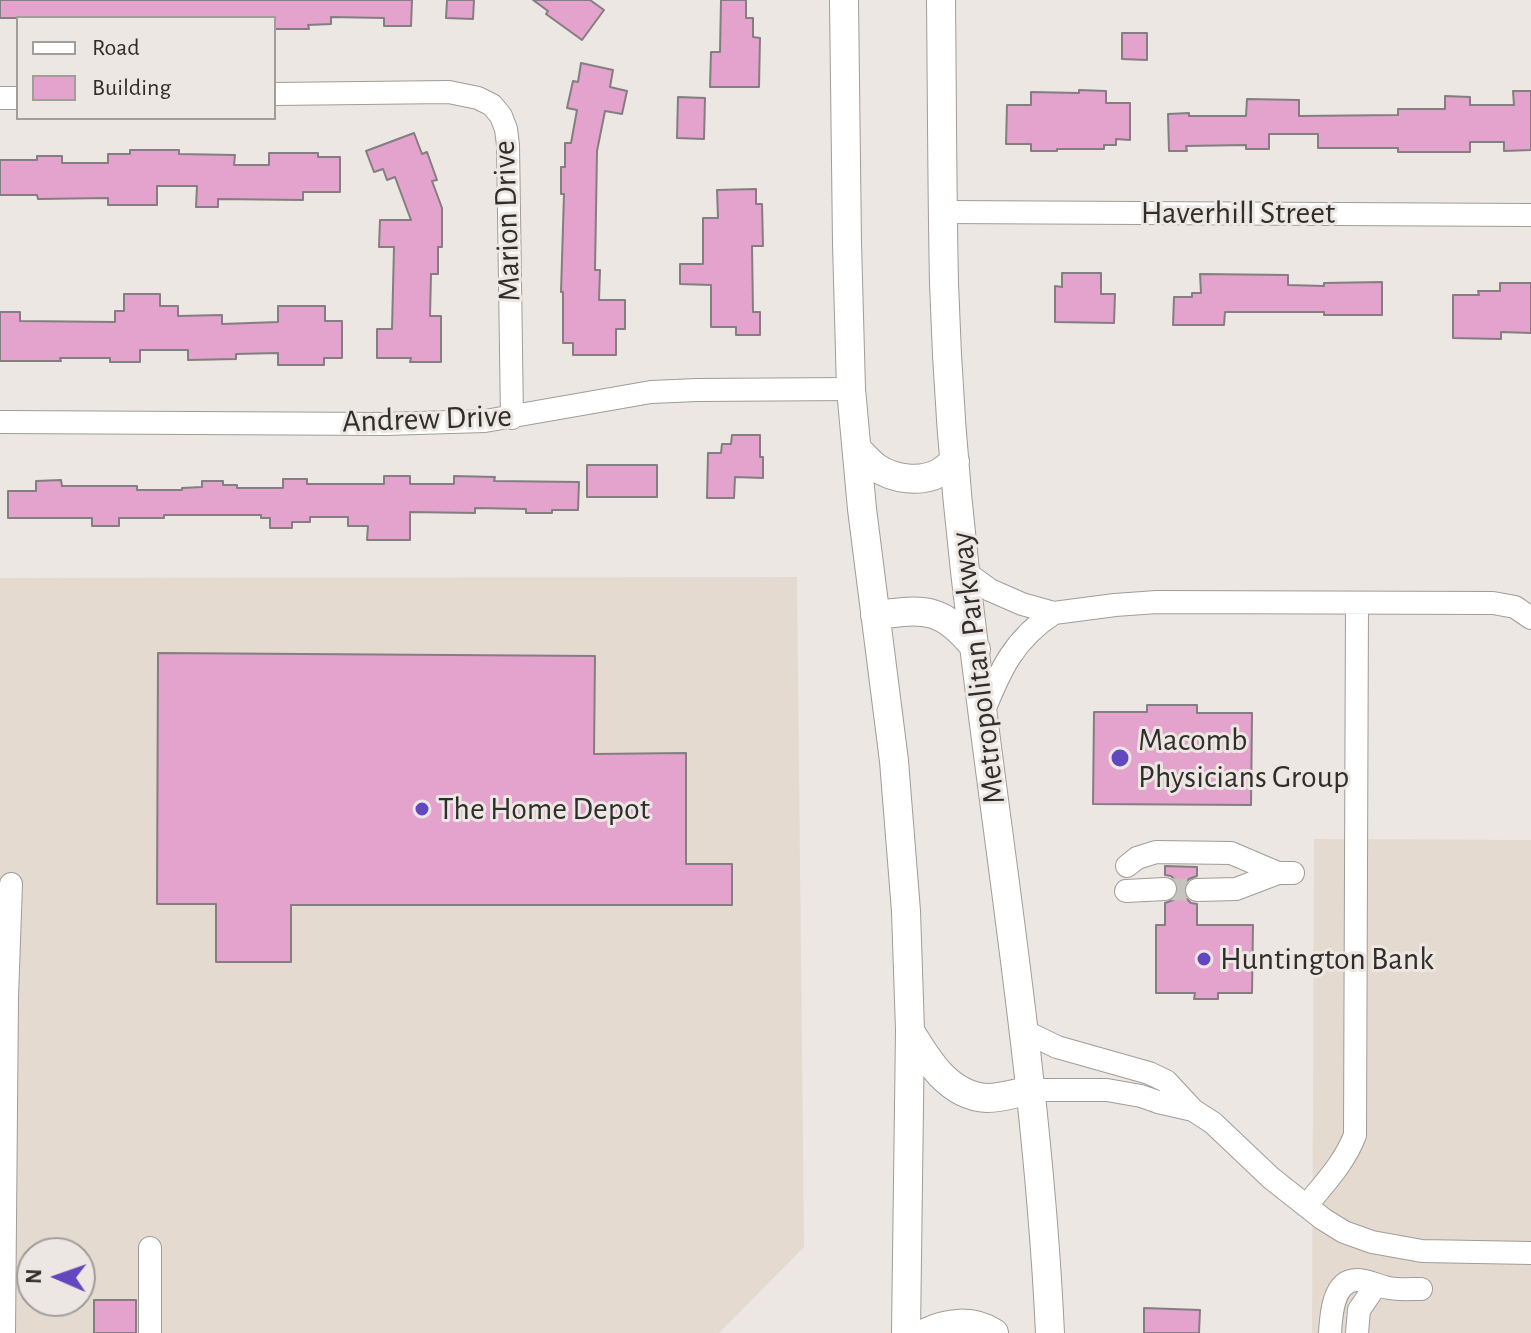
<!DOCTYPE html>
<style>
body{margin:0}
#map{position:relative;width:1531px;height:1333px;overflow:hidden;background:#ece7e2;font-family:"Alegreya Sans",sans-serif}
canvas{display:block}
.legend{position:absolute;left:16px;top:16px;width:260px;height:104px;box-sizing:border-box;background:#ece7e2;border:2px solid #a19d99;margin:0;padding:10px 14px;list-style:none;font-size:24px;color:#302e2c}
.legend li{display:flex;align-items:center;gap:16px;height:40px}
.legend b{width:40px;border:2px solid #a19d99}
.north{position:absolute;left:16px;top:1237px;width:80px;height:80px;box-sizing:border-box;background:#ece7e2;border:2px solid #a19d99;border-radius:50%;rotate:272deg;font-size:22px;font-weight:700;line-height:32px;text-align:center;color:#302e2c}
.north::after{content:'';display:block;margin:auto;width:28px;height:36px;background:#6347bf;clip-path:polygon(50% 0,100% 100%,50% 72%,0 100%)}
</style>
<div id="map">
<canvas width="1531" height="1333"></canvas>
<ul class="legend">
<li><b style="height:10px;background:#fff"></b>Road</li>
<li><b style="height:22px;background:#e3a3cd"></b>Building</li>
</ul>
<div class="north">N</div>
</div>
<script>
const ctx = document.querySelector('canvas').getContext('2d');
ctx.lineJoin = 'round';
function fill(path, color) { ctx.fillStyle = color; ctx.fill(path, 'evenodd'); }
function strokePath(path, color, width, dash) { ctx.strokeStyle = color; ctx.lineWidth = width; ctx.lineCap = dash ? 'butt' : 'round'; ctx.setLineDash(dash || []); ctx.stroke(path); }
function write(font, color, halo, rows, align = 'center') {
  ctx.font = font + ' "Alegreya Sans",sans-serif'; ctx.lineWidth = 6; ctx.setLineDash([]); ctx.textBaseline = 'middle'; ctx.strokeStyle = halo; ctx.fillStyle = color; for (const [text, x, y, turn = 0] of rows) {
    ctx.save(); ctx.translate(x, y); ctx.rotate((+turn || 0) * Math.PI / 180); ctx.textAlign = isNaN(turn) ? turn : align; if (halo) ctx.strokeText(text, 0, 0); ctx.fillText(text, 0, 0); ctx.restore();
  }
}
const built = new Path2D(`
 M797,577L804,1247L719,1333H0V578ZM32,1253H80V1301H32Z
 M1314,839L1531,840V1333H1312Z`);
const building = new Path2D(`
 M0,0H412L411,26H384V18L331,17V24L308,25L309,29H274V18H0Z
 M447,0H474L473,19L446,18Z
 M533,0H590L604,10L582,40L546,14L548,11Z
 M721,0H746V18H753V37L760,38L759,87H710L711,52H720Z
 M1122,33H1147V60L1122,59Z
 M581,63L613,70L610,87L627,91L622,114L605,111L597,151L595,270H600L599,300H625V329H616V355H573V343H563V292H561L564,194H561V167H565V143H571L577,110L567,108L573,81L578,82Z
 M1079,90L1106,91V103H1130V140L1116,139V145H1104V149H1057V151H1031V144H1006L1007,105H1031V92L1079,93Z
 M1513,91H1531V150L1504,151V142H1470V152H1398V148H1318V134H1269V149H1246V145L1186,146L1187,151H1169L1168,114L1189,113V116H1246L1247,99L1299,100V116L1398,115V109H1445V96L1470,97V105H1514Z
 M678,97L705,98L704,139L677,138Z
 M414,133L422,154L427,152L437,180L432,181L442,208V247H438V274H431L430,316H441V362H410L411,358H377V329H392L394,247H379L380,220H411L395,177L387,180L383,169L374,172L366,151Z
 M130,150H179V154L235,155L234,165H269V153H318V157H340V192H303V200L218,199V207H196L197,186H157V205H108V198L38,199L37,195H0V160H37V156H62V163H108V154H130Z
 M756,189V204H762L763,246H752L753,312H760V335H736V327H711V285L680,284V264H703V218H718L717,190Z
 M1062,273H1101V294H1115L1114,323L1055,322V286L1062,287Z
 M1200,274L1288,275V285L1324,286V283L1382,282V315H1324V312H1225L1224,325H1173L1174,297H1192V293H1201Z
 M1500,283H1531V333L1501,332V339L1453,338V295H1479L1478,291H1500Z
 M124,294H160V306H178V316L222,315V324L278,322V306H325V321H342V358H324V365H278V353L236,354V359L188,360V350H140V362H110V358H60L61,361H0V312H20V321L115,322V311H124Z
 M732,435H760V457H763V478L735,477L734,498H707L708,453H721L722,444H731Z
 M587,465H657V497H587Z
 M384,476H410V484H454V476L495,477L494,481L579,482L578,510H552V513H526V509L475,508V513L410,512V540H367L368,526H348V517H310V522H292V528H270V518H261V515H164V518H119V526H92V518H8V491H36V481L61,480L62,486H137V490H182V488L202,487V481H223V485H237V488H283V479H307V484H384Z
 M158,653L595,656L594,754L686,753V864H732V905H291V962H216V904H157Z
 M1147,705H1197V713H1252L1251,805L1093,804L1094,712H1147Z
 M1165,866L1197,867V876L1189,879L1185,883L1183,890L1186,898L1191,903L1197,904V925H1253L1252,993H1218V999H1194L1195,993H1156V925H1165V903L1173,900L1177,896L1179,889L1176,881L1171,876L1165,875Z
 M94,1300H136V1333H94Z
 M1144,1308L1200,1310L1199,1333H1144Z`);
const minorTunnel = new Path2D(`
 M1165,889L1197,890`);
const minor = new Path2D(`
 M274,94L449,92L478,98L492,105L501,116L506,129L508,145L512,418
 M0,98H18
 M944,212L1531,215
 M0,422L385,424L485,421L651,392L697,390L851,389
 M965,572L990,590L1022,604L1054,613L1115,605L1157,602L1493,603L1515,607L1531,618
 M983,713C1000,670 1014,639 1054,613
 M1127,866L1137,858L1156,852L1231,853L1278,873H1293
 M1197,890L1236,889L1278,873
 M1126,891L1165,889
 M1024,1031L1057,1047L1149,1073L1166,1081L1193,1110L1213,1123L1271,1178L1323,1219L1344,1232L1372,1242L1422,1251L1531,1253
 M1031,1090H1107L1141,1096L1158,1102L1193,1110
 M1306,1206C1324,1184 1345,1162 1355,1135L1357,603
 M4,1333L7,997L11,884
 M150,1333V1248
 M1330,1333C1331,1315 1333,1280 1357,1280C1368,1280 1378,1286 1389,1288C1399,1290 1411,1289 1421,1289
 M1357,1333L1359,1310L1376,1285`);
const major = new Path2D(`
 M844,0L847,243L851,389L862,509L894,761L906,911L910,1030L906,1333
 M941,0C942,94 942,188 944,283C947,379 954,475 965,571C994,825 1038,1077 1050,1333
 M858,450C864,456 870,463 877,468C894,479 920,483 939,473C944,470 950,465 955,461
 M875,615C925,609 942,606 976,649
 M910,1031C928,1061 949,1096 987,1098C1001,1098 1017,1093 1031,1090
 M925,1333C947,1322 973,1319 994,1333`);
const markers = [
 [1120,758,10,"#6347bf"],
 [422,809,8,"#6347bf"],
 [1204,959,8,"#6347bf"]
];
const streetNames = [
 ["Haverhill Street",1238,213],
 ["Marion Drive",507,221,-92],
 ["Andrew Drive",427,419,-2],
 ["Metropolitan Parkway",978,668,-97]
];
const poiNames = [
 ["Macomb",1138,740],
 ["Physicians Group",1138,777],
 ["The Home Depot",438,809],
 ["Huntington Bank",1220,959]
];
fill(built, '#e4dad0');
fill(building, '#e3a3cd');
strokePath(building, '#837e81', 2);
strokePath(minorTunnel, '#c6c2be', 22, [22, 11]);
strokePath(minor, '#a19c98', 24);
strokePath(major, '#a19c98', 30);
strokePath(minor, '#fff', 22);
strokePath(major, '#fff', 28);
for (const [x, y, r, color] of markers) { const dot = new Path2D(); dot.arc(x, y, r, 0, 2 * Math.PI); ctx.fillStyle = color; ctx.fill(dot); strokePath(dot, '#ece7e2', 3); }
write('32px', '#302e2c', '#ece7e2', streetNames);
write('32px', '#302e2c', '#ece7e2', poiNames, 'left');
</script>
